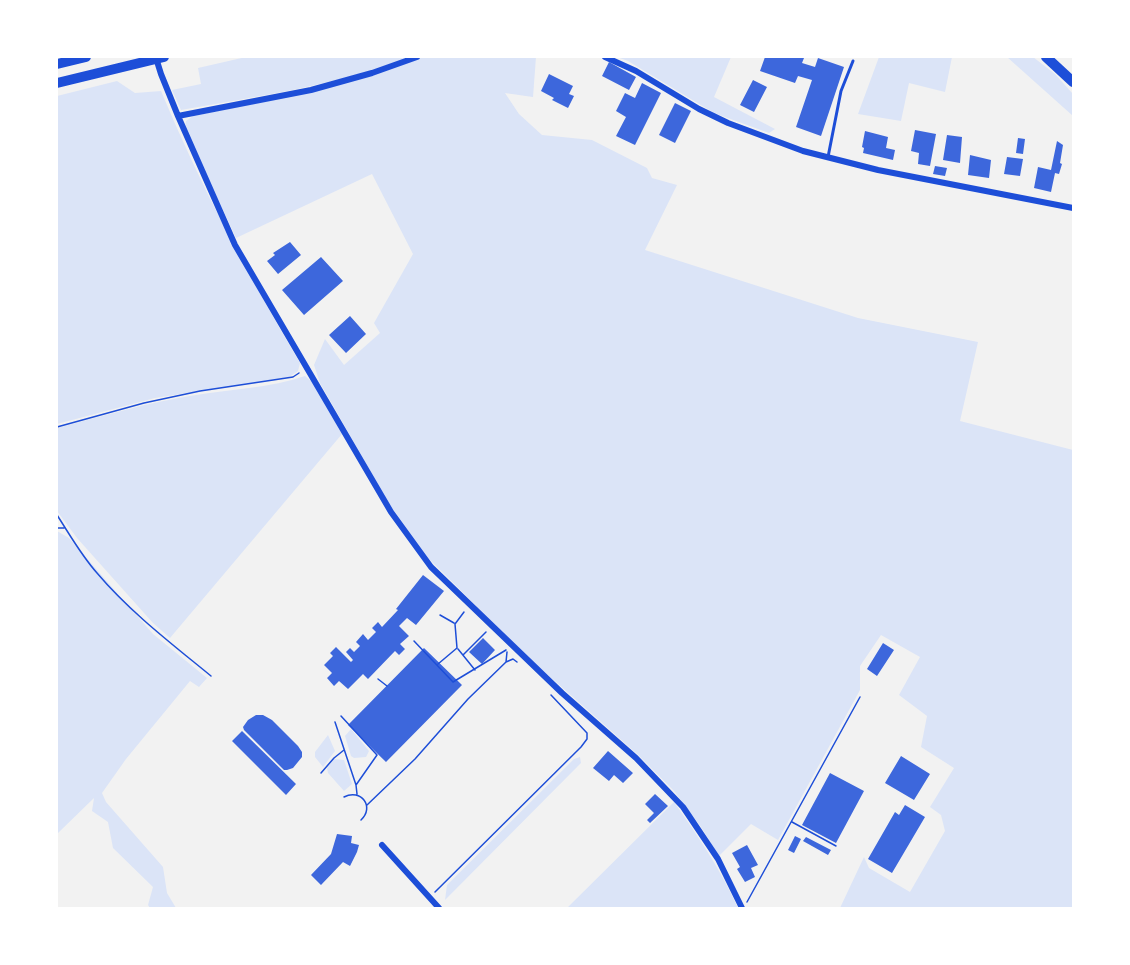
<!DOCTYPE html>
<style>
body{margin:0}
#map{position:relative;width:1130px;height:965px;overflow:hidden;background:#f2f2f2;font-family:"PT Sans",sans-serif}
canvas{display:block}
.frame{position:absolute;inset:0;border:58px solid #fff;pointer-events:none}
</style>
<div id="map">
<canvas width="1130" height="965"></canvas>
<div class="frame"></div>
</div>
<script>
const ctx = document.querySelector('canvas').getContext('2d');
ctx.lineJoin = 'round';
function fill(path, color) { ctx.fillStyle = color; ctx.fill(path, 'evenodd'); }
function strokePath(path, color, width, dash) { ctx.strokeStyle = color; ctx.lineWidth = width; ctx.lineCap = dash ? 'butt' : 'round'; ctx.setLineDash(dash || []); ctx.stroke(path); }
const green = new Path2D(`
 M246,57H409C336,86 258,96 181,110L172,90L201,84L198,68Z
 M421,57H536L533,97L505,93L519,114L542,135L592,140L647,168L652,178L677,185L645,250L858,318L978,342L960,421L1073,450V908H840L864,857L869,868L910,892L945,831L941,815L930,807L954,768L921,747L927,716L899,695L920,657L881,635L860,666V690L778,840L751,824L719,856L701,827L674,791L636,753L530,659L429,559L390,505L320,383L314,365L325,339L344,365L380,333L374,323L413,254L372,174L236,238L185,128L186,121L193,116L307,93L371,76Z
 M617,57H731L714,97L775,129L769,133L714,113L628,61Z
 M879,57H952L945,92L909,83L901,121L858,114Z
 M1007,57H1033L1055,74L1073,94V116Z
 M117,81L135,93L161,91C200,185 248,275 300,363L298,371L289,377L155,398L57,424V96Z
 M305,376L312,382L342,434L170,638L153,623L77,538L57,511V428C103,416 149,402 196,395C232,389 270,388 305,376Z
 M57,531L69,538L153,634L207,678L199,687L190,681L126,759L102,793L106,802L163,867L167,893L176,908H150L148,905L153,887L113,848L108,822L92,811L94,798L57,834Z
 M351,729L369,751L366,757L354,758L351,756L345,736Z
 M328,735L335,751L323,767L315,757V752Z
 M580,757L581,763L445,900L447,885L574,759Z
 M334,759L344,760L352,784L344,791L328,773L327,768Z
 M674,802C698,836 721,870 738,908H567Z`);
const building = new Path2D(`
 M765,57H803L804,58L802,63L815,67L818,58L844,67L821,136L796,127L812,80L798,76L795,83L760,71Z
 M609,62L636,77L629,90L602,76Z
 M549,74L573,86L569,94L574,96L568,108L552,100L554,98L541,91Z
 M753,80L767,87L754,112L740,105Z
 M642,83L661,93L635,145L616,136L626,117L616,111L625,93L635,98Z
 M675,103L691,111L675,143L659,135Z
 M915,130L936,134L930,166L918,164L919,153L911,151Z
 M865,131L888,137L886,148L895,150L893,160L863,153L864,148L862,147Z
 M947,135L962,137L960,163L943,160Z
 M1018,138L1025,139L1023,154L1016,153Z
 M1057,141L1063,145L1060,163L1062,164L1059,174L1055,173L1051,192L1034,188L1038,167L1051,170Z
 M970,155L991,160L989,178L968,175Z
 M1007,157L1023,159L1020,176L1004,174Z
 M935,166L947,168L945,176L933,174Z
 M290,242L301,255L278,274L267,261L275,255L273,253Z
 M321,257L343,281L304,315L282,290Z
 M350,316L366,334L346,353L329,335Z
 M423,575L444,591L416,625L407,618L399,626L409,636L400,644L405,649L399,655L395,651L368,679L363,674L348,689L339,681L334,686L327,678L332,673L324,665L333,656L330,653L336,647L351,662L353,660L346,652L350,648L354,652L360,646L356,642L363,634L368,640L376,632L372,628L378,622L382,627L398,610L396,609Z
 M483,638L495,650L482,664L469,652Z
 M883,643L894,650L877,676L867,669Z
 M424,648L462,685L386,762L348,725Z
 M256,715H263L272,720L298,746L302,752V757L293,768L287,770H284L244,730L243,727L248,720Z
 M242,731L296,784L286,795L232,741Z
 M608,751L633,773L623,783L614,775L609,781L593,768Z
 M901,756L930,774L914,800L885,783Z
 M830,773L864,791L836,843L802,825Z
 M655,794L668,806L650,823L647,820L654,813L645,804Z
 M905,805L925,817L892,873L868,859L895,812L899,815Z
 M337,834L352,836L351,843L359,845L357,852L350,866L343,862L321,885L311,875L331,854Z
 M795,836L801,839L794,853L788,850Z
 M806,837L831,850L828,855L803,841Z
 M747,845L758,865L751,868L755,877L745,882L737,869L740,867L732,853Z`);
const path = new Path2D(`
 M57,427L144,403L200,391L293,377L299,373
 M57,515C70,535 81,555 97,573C130,612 172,644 211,676
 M57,528H64
 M440,615L454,623
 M414,641L453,682L506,650
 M458,649L475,670
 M463,655L486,632
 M506,662L507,652
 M438,664L457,648L455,624L464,612
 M378,679L387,686
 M341,716L377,755L356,785
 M335,722L356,785L357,794
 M321,773L334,758L344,750
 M344,797C361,788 375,807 361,820
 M367,805L415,759L468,699L506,662L513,659L517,662
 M792,822L836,846
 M435,892L581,747L587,739V733L551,695
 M747,902L860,697`);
const service = new Path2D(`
 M828,157L841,91L853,61`);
const minor = new Path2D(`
 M605,57L636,71L699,109L728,123L803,151L878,170L1073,208
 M156,58L161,74L178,116L235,245L391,512L431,567L562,693L636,758L683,807L718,859L742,908
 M178,116L311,90L372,73L417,57
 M382,845L439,908`);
const motorway = new Path2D(`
 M1046,57L1073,82
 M57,64L86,57
 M57,83L164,57`);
fill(green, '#dbe4f7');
fill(building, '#3d67dc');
strokePath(path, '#1d4ed8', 1.5);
strokePath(service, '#1d4ed8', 3);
strokePath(minor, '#1d4ed8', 6);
strokePath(motorway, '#1d4ed8', 10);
</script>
